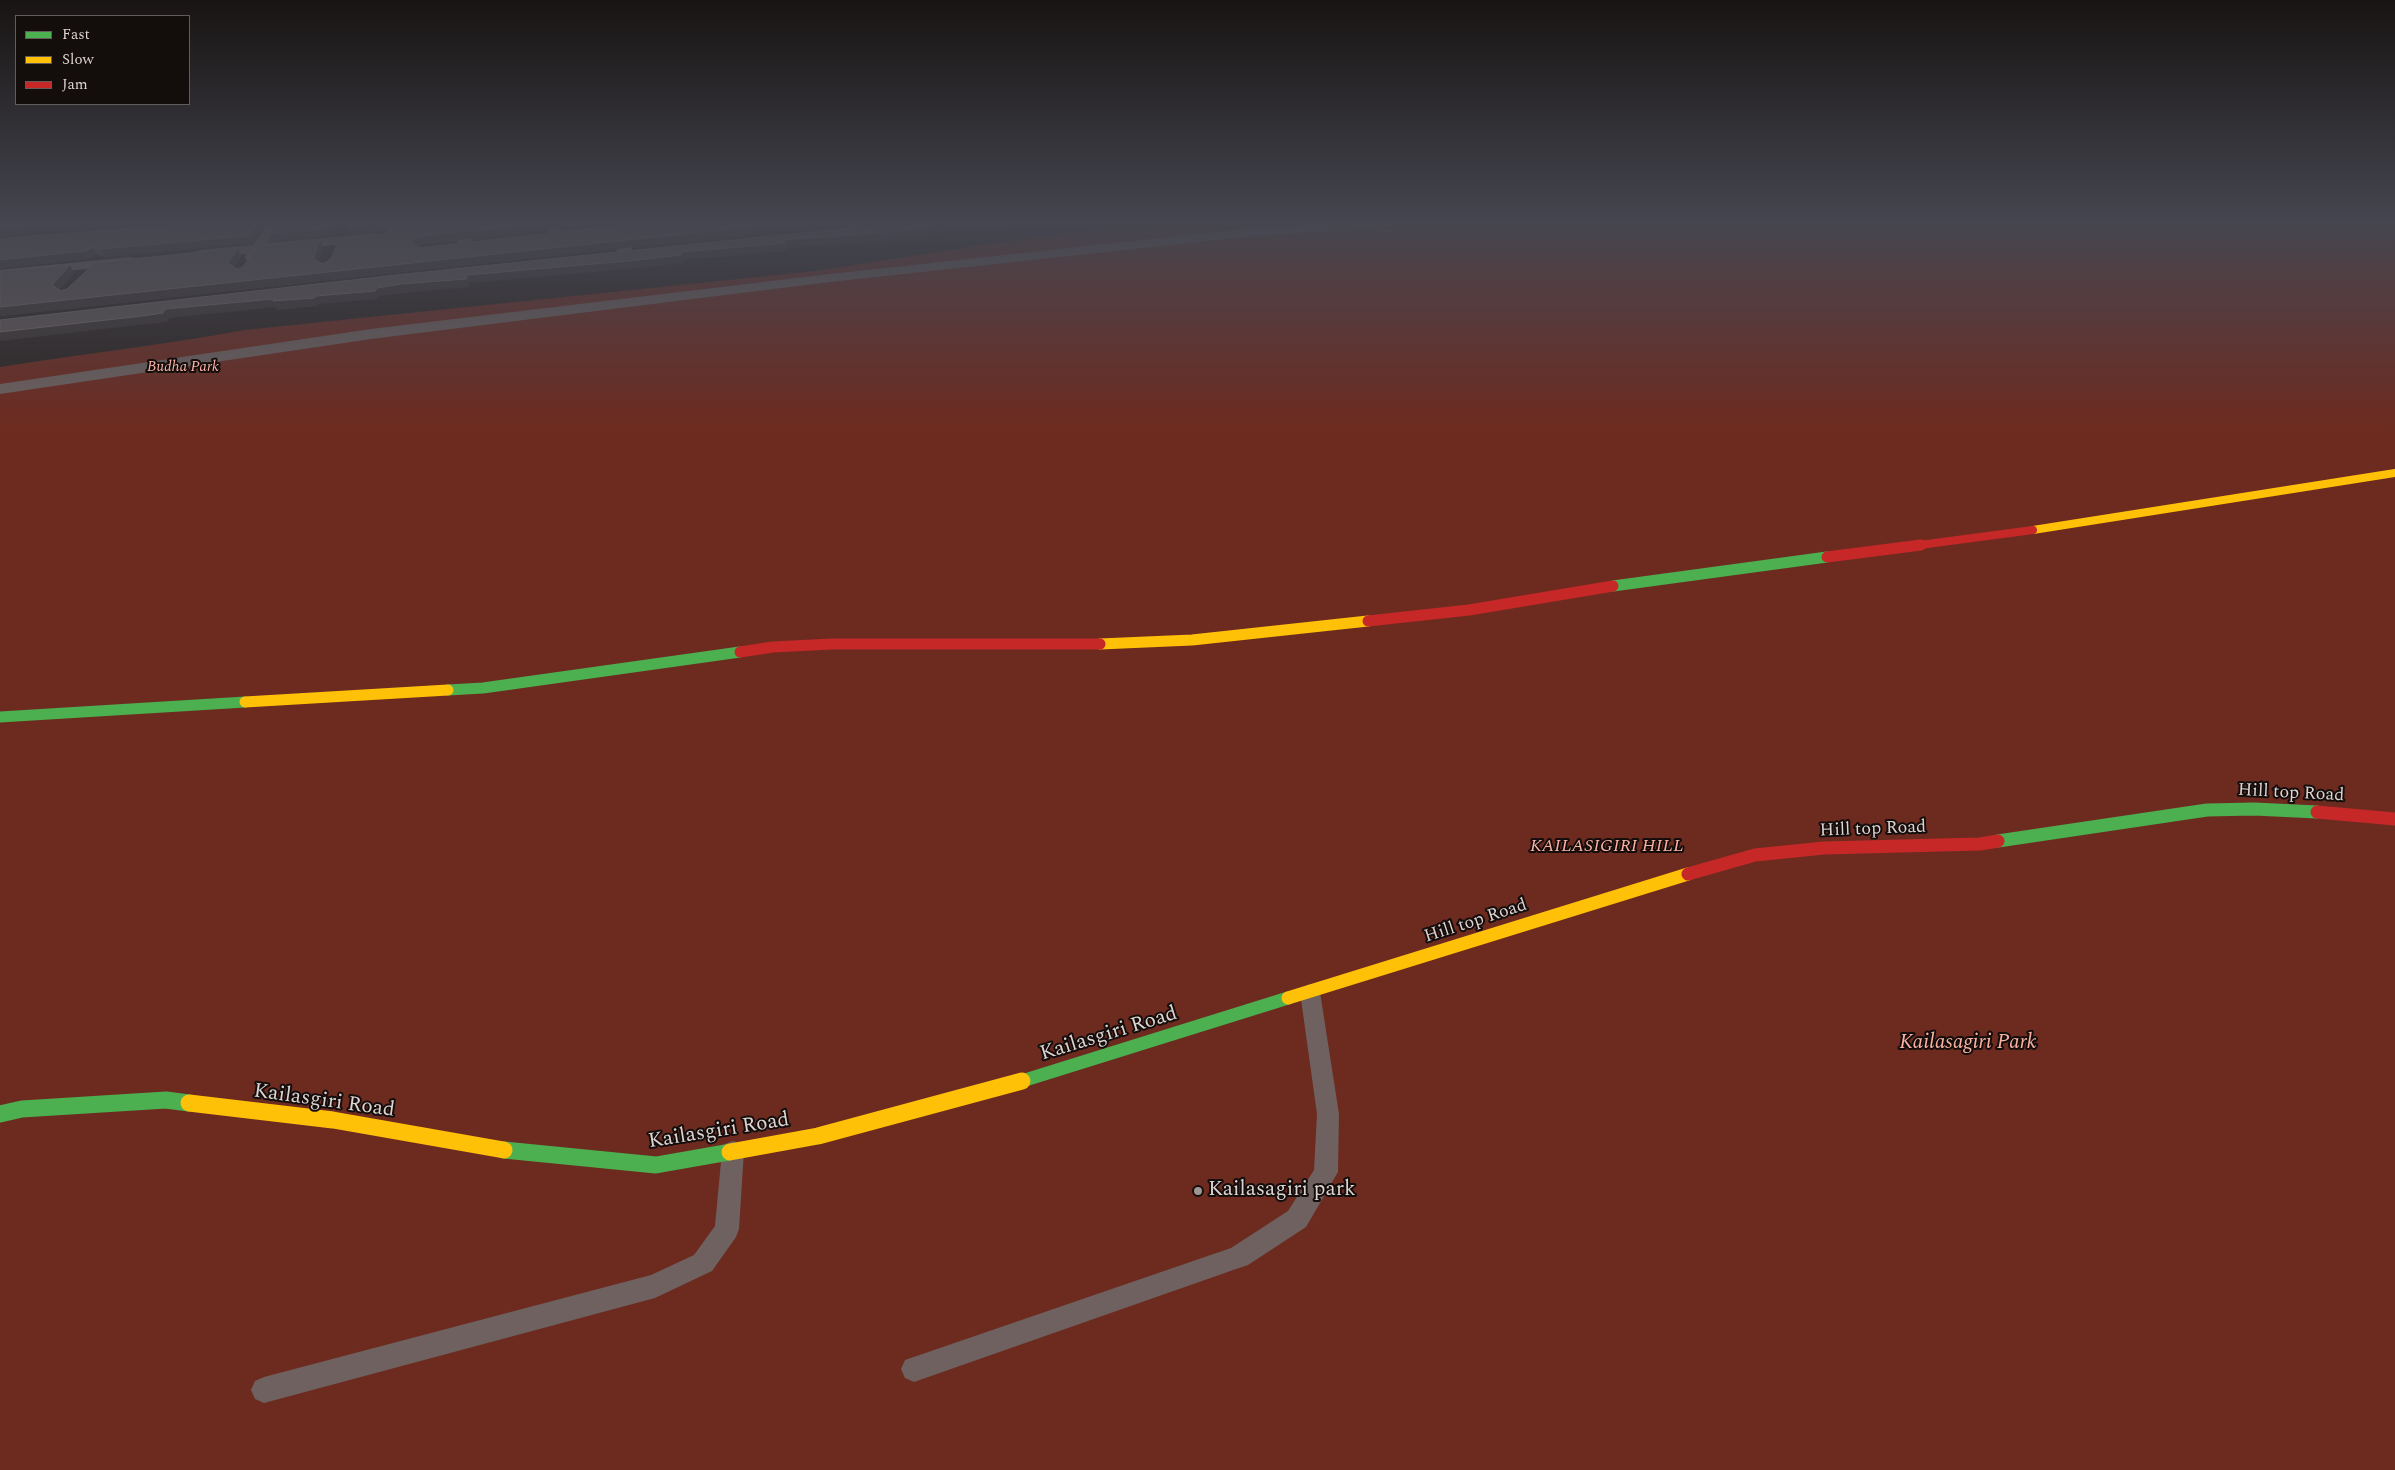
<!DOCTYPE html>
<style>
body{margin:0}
#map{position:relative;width:2395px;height:1470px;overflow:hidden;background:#2c2523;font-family:Spectral,serif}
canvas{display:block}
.legend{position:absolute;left:15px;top:15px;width:175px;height:90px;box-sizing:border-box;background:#130d0c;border:1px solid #645c5b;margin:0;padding:6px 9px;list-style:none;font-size:15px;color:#ddd3d1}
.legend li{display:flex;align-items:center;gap:10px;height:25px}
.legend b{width:25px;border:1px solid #645c5b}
</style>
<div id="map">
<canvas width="2395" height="1470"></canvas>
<ul class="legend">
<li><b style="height:6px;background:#4caf50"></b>Fast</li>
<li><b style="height:6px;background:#ffc107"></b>Slow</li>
<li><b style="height:6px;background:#c62828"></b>Jam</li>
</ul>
</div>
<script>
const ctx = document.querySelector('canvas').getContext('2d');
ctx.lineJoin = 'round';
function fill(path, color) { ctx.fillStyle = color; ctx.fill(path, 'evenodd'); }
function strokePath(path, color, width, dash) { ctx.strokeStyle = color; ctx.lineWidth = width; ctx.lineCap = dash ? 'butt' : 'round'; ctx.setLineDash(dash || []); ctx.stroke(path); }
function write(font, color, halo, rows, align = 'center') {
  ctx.font = font + ' Spectral,serif'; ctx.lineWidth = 4; ctx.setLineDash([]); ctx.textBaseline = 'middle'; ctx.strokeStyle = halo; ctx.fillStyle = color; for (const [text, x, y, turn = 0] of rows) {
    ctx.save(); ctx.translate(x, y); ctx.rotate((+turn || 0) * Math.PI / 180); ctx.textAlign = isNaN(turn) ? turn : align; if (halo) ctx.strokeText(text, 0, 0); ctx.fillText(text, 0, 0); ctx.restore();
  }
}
const green = new Path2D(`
 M1228,222H2395V1470H0V367C82,354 164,345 245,330L815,271L1054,234Z`);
const path = new Path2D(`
 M1415,224L1442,222`);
const lane = new Path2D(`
 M1310,984L1317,987L1320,992L1339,1114L1338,1172L1306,1227L1248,1265L1239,1268L914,1382L905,1378L901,1369L905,1360L1231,1248L1288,1211L1314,1170L1317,1114L1300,992L1303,987Z
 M733,1141L741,1144L744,1151L739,1229L736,1237L712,1271L655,1298L264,1403L255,1399L251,1390L255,1381L264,1377L651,1275L694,1255L715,1226L722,1151L725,1144Z`);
const street = new Path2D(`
 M268,222H282L268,243L377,233L384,237L377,241L262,252L256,261L251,262L244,258L247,254L200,258L193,254L200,250L253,245Z
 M463,222H477L470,245L463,249L456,245Z
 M549,222H563L560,238H550L548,235Z
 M619,222H633L635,244L626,258L621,259L614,255L621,244Z
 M846,222H860L864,229L862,232H852Z
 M1337,222H1398L1391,226L1243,237L830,282L371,339L0,394V384L371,329L830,274L1243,229Z
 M130,257L135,258L137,261L135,264L0,278V270Z`);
const fastFar2 = new Path2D(`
 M1613,586L1827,557
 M448,690L483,688L740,652
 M0,717L245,702`);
const fastFar1 = new Path2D(`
 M1998,841L2207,810L2254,809L2317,812
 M1022,1081L1288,998`);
const fast = new Path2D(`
 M0,1114L22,1109L166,1100L189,1103
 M504,1150L656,1165L730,1152`);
const slowFar3 = new Path2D(`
 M2033,530L2395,473`);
const slowFar2 = new Path2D(`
 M1100,644L1192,640L1368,621
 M245,702L448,690`);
const slowFar1 = new Path2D(`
 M1288,998L1688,874
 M1018,1082L1022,1081`);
const slow = new Path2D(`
 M189,1103L333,1120L504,1150
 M730,1152L818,1136L1022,1081`);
const jamFar2 = new Path2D(`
 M1912,546L2033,530`);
const jamFar1 = new Path2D(`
 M1827,557L1921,545
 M1368,621L1469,610L1613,586
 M740,652L773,647L832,644H1100`);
const jam = new Path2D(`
 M2317,812L2395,819
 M1688,874L1755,855L1824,848L1980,844L1998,841`);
const wall = new Path2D(`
 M205,222H267L250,243L105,257L97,254L88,259L0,239Z
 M345,222H619L422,244L418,247L420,248L630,224H631L628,222H846L845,224L0,316L74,273L59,290L61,291L238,248L241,256L234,267L237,269L323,248L318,261L323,264L385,234L390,231L388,230L349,234L348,223Z`);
const shadedWall = new Path2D(`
 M71,222H160L0,236V228Z
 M258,222H267L250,243L105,257L101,249Z
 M330,222H341L337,223L329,235L271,242L268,234Z
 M550,222H619L422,244L413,251L411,243L419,236Z
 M796,222H846L845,224L0,316V307Z
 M959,222H1037L930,233V235L889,240L786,248V251L683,260V263L630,269L470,283L469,287L404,293L380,296L378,299L319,304L317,306L276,310L275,307L169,318L167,322L147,324L0,341V332L165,309L316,296L377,288L467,275Z
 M385,223L388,230L349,234L346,226Z
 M320,240L323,248L316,267L313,259Z
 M93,247L97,254L88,259L0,269V260Z
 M238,248L241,256L231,271L228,263Z
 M70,265L74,273L56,293L52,285Z`);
const building = new Path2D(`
 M0,222H71L0,228Z
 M205,222H258L247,236L101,249L93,247L85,251L0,260V239Z
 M276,222H330L326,228L268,234Z
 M348,222H550L419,236L411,243L420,248L630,224L632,222H796L0,307V271L70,265L52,285L61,291L67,289L95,263L238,248L228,263L237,269L243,267L258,247L320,240L313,259L323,264L331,259L339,239L385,234L394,228L385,223L346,226Z
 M907,222H959L927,225L929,227L888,232L784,240L785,243L681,252V255L628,261L467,275L466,279L401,284L377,288L375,291L316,296L314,298L273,301L274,299L165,309L163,313L142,316L0,332V320L396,275Z`);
const markers = [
 [1198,1191,5,"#9f9694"]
];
const farParknames = [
 ["Budha Park",183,368]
];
const streetNames = [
 ["Hill top Road",2291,794,3],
 ["Hill top Road",1873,830,-2],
 ["Hill top Road",1476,922,-18]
];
const parkNames = [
 ["KAILASIGIRI HILL",1607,847]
];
const nearStreetnames = [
 ["Kailasgiri Road",1109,1035,-17],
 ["Kailasgiri Road",324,1102,8],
 ["Kailasgiri Road",719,1132,-9]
];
const nearParknames = [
 ["Kailasagiri Park",1968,1044]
];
const nearPoinames = [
 ["Kailasagiri park",1208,1191]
];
fill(green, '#6d2b20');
strokePath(path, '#6d6361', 2, [1, 1]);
fill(lane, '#6e615f');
fill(street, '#6e615f');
strokePath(fastFar2, '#4caf50', 11);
strokePath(fastFar1, '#4caf50', 13);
strokePath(fast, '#4caf50', 17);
strokePath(slowFar3, '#ffc107', 8);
strokePath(slowFar2, '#ffc107', 11);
strokePath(slowFar1, '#ffc107', 13);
strokePath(slow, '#ffc107', 17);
strokePath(jamFar2, '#c62828', 8);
strokePath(jamFar1, '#c62828', 11);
strokePath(jam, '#c62828', 13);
fill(wall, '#504847');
fill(shadedWall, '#3b3433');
fill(building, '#5f5756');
strokePath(building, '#736b69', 1);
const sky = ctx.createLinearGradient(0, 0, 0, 428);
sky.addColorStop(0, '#181413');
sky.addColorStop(0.52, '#454650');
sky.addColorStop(1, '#45465000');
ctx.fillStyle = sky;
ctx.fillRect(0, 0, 2395, 428);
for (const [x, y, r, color] of markers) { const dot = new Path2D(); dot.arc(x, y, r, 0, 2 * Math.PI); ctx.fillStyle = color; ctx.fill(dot); strokePath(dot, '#130d0c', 2); }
write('italic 15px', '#fcb2a3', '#130d0c', farParknames);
write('18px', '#ddd3d1', '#130d0c', streetNames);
write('italic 18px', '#fcb2a3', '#130d0c', parkNames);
write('21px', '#ddd3d1', '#130d0c', nearStreetnames);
write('italic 21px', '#fcb2a3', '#130d0c', nearParknames);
write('21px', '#ddd3d1', '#130d0c', nearPoinames, 'left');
</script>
